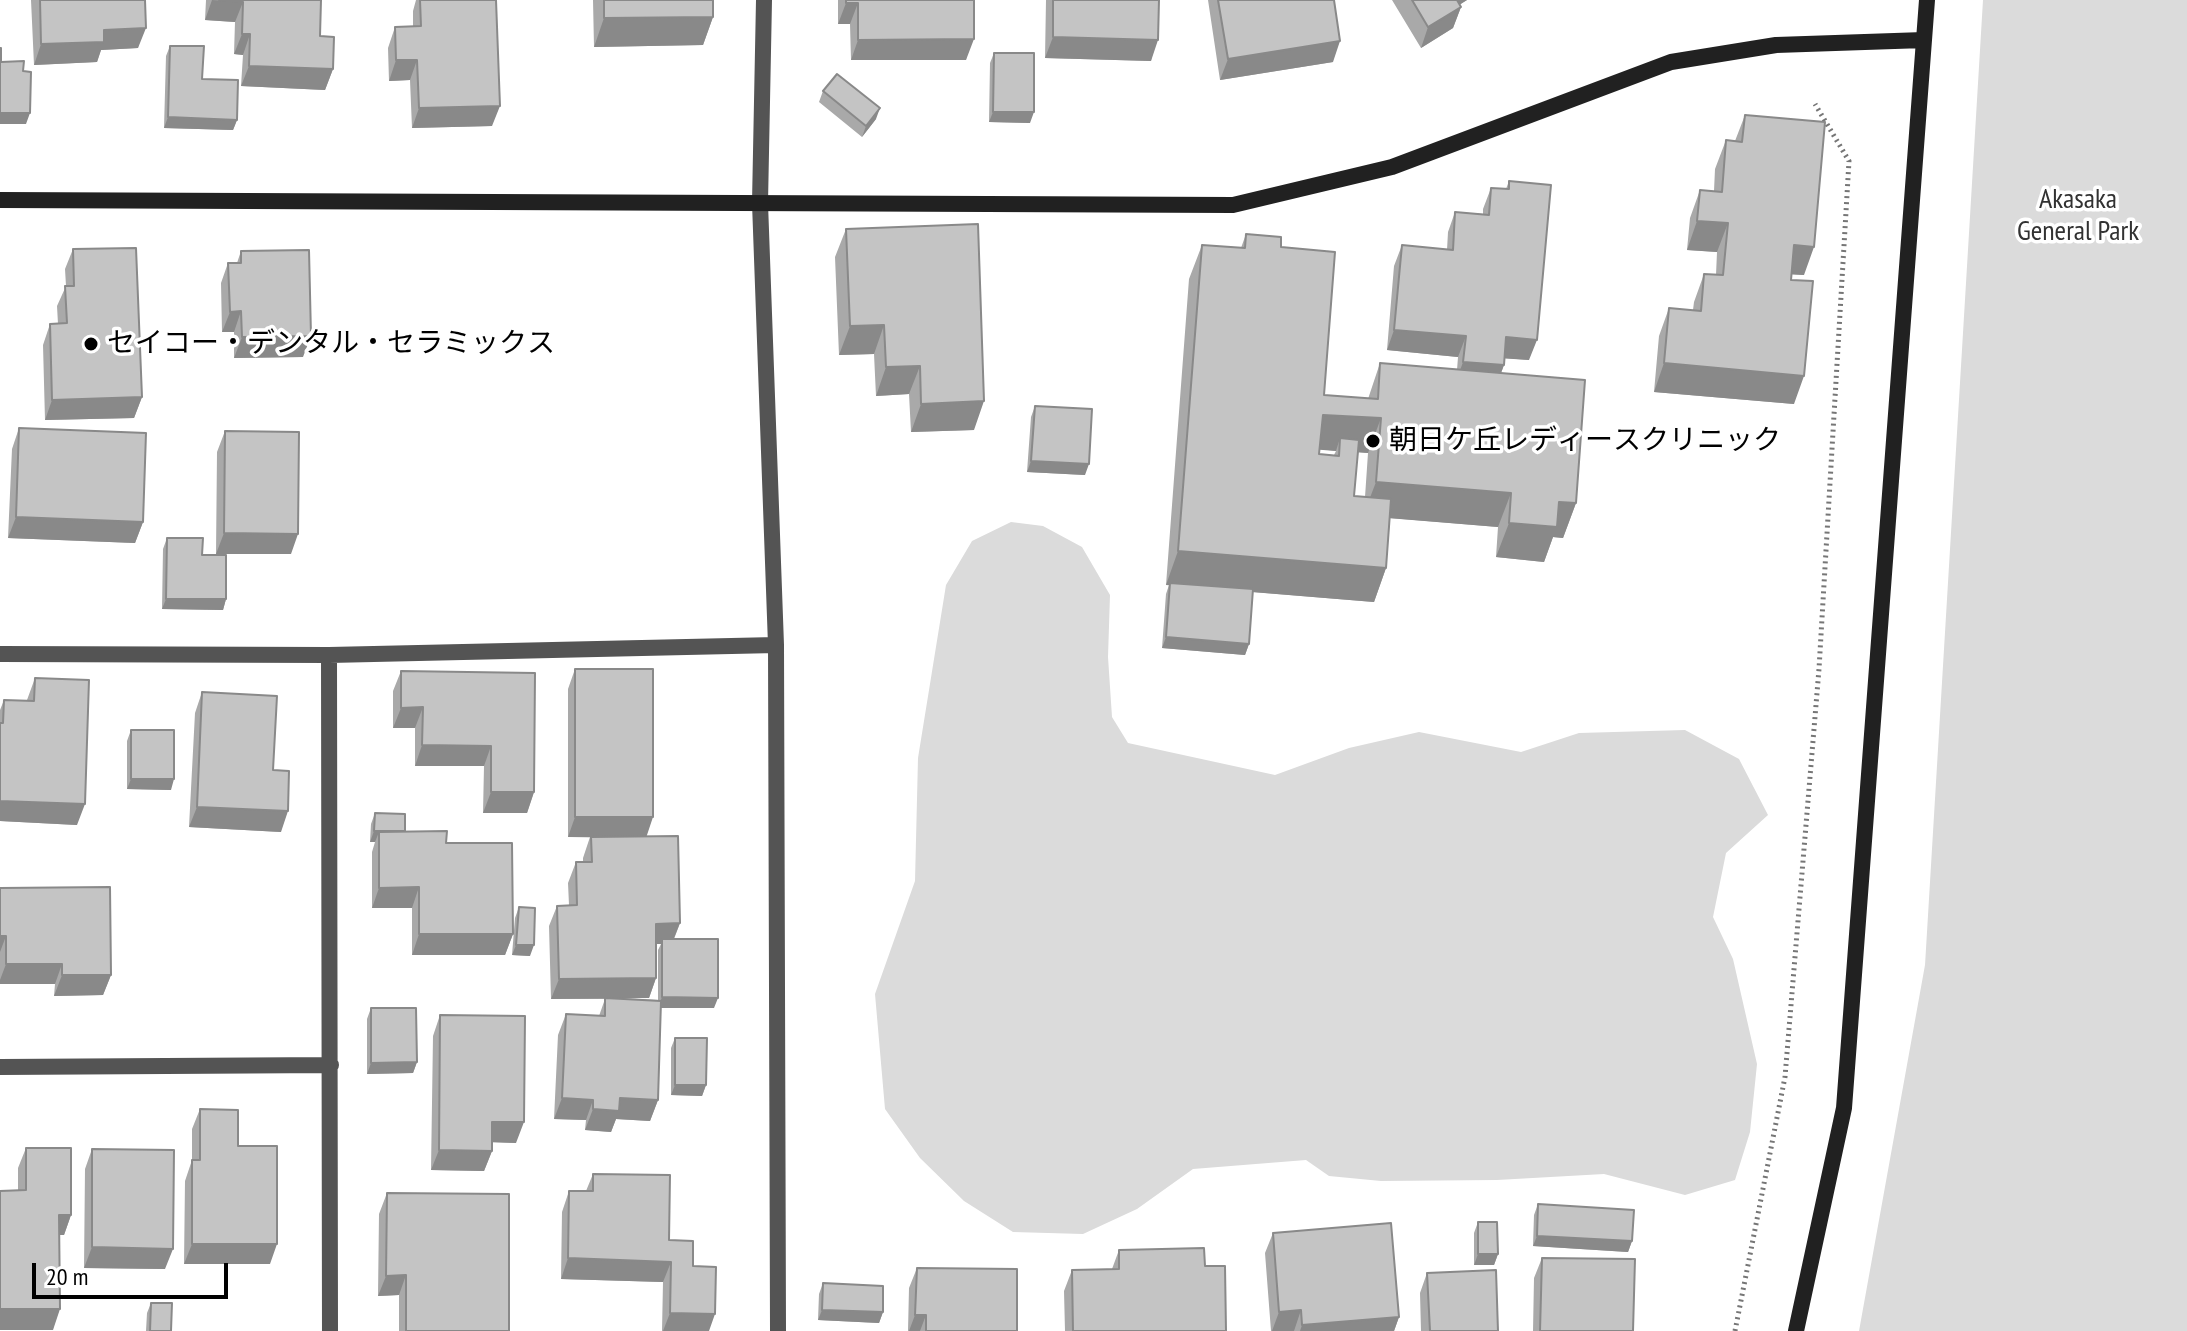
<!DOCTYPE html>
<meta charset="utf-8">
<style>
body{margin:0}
#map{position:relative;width:2187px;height:1331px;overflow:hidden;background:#fff;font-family:"PT Sans Narrow",sans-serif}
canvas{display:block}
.scale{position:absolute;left:32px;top:1263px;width:196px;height:36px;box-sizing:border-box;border:4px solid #000;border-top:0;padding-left:10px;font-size:24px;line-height:28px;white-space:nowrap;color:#000;-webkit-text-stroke:6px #fff;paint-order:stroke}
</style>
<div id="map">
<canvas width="2187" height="1331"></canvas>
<div class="scale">20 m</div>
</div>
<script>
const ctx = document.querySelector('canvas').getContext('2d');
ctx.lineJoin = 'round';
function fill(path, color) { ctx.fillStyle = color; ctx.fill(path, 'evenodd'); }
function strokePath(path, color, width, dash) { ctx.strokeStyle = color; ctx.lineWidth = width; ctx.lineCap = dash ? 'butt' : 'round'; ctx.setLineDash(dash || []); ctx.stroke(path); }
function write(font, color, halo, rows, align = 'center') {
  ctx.font = font + ' "PT Sans Narrow","Noto Sans JP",sans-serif'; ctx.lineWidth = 7; ctx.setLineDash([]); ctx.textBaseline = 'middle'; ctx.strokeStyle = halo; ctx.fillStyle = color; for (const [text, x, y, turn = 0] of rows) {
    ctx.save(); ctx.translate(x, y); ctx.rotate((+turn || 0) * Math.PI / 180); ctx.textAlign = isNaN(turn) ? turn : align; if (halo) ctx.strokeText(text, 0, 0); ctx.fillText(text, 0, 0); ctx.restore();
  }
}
const green = new Path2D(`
 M1983,0H2187V1331H1859L1925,965Z
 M1011,522L1043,526L1082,547L1110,595L1108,657L1112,717L1128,743L1275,775L1349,748L1419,732L1521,752L1579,733L1685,730L1739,759L1768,815L1726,853L1713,917L1733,959L1757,1064L1750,1132L1735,1180L1685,1195L1604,1174L1497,1180L1381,1181L1329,1176L1306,1160L1193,1169L1137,1209L1083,1234L1013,1232L964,1201L920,1158L885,1109L875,994L915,881L918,758L946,585L972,541Z`);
const path = new Path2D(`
 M1735,1331L1785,1077L1819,669L1849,161L1815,104`);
const street = new Path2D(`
 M764,0L760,203L776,645L778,1331
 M0,654L329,655L776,645
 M329,655L330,1331
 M0,1067L331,1065`);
const secondary = new Path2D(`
 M0,200L1233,205L1392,167L1671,62L1776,45L1924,40
 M1796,1331L1844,1108L1927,0`);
const wall = new Path2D(`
 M31,0H145L138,48L101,50L97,62L34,65Z
 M206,0H321L320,36L333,69L325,90L241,86L243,55L234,54L235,22L205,20Z
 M416,0H496L492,126L412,128L410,80L389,81L388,48L395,27H413V11Z
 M593,0H713V17L703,45L594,47Z
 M838,0H974L966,60H851L850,24H838Z
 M1046,0H1159L1151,61L1045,58Z
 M1208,0H1334L1333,62L1220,80Z
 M1392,0H1467L1459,5L1461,7L1453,28L1421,48Z
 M170,46L202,79L237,120L233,130L164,128L166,56Z
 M994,53L1030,123L989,122L990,63Z
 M823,91L876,119L862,137L819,102Z
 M1745,115L1804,275L1791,274L1794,404L1654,392L1659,336L1669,308L1693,310L1694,302L1704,274L1716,275L1717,252L1687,250L1690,218L1700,190L1714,191L1715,169L1726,140L1735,141Z
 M1509,181L1529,360L1504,358V365L1501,373L1576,503L1563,538L1553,537L1544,562L1496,557L1498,527L1390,518L1386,568L1374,602L1253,592L1249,644L1245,655L1162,648L1166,594L1169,585H1166L1189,279L1202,245L1241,248L1246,234L1281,247L1324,395L1368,399L1380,363L1457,370L1458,357L1387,350L1394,266L1402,245L1447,250L1448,232L1455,212L1483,214V209L1491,188L1506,189ZM1320,449L1336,451L1334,455L1319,454ZM1358,452L1368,453L1365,497L1354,496Z
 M846,229L974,430L911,432L909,394L876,396L874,354L839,355L835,257Z
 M73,249L142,397L134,418L45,420L43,345L50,324H58L57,306L66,286L65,269Z
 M241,251L303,357L234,358V332H222L221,283L228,263H237Z
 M1035,406L1085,475L1027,472L1031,417Z
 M19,428L143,522L135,543L8,538L12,449Z
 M225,431L291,554H216L217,452Z
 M167,538L202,555L226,599L223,610L162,609L163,549Z
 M575,669L646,837L680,923L674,939L714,1008H661L658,1100L650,1121L616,1119L611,1132L585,1130L586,1120L554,1119L558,1035L566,1014L599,1016L605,999H551L549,926L557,906L569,905L568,883L576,862H583V858L590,837H568V689ZM656,944H661L658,950V1000L621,998H649L656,978Z
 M401,671L535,673L534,792L527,813H483L484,766H415V728H393V691Z
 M35,678L77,825L0,821V710L4,700H27Z
 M202,692L273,770L281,832L189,827L195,713Z
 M131,730L171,790L127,789V741Z
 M375,813L405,831L446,843L513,934L505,955H412V908H372V852L375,842H370L371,824Z
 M0,888L111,975L103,995L54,996L55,984H0Z
 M519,907L530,956L512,955L515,918Z
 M371,1008L417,1062L413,1073L367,1074V1019Z
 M440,1015L516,1143L492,1142V1151L484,1171L431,1170L433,1036Z
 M675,1038L706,1085L702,1096L671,1095V1048Z
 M200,1109L270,1264H184L185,1181L192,1160V1129Z
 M26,1148L71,1215L64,1235H60L53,1330H0V1191L18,1190V1168Z
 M92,1149L165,1269L84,1268L85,1169Z
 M593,1174L669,1240L693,1266L709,1331H662L663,1282L561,1279L562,1212L569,1191H586Z
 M387,1193L509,1331H399V1295L378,1296L379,1214Z
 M1538,1204L1632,1241L1628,1252L1533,1246L1534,1215Z
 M1478,1222L1498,1254L1494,1265H1474V1233Z
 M1273,1233L1399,1317L1394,1331H1271L1265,1253Z
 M1119,1250L1205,1266L1226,1331H1065L1064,1291L1072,1270L1112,1269Z
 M1542,1258L1633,1331H1533L1534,1278Z
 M917,1268L1017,1331H908L909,1288Z
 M1427,1273L1498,1331H1421L1420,1293Z
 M823,1283L883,1312L879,1323L818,1320L819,1294Z
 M151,1303L171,1331H146L147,1313Z`);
const shadedWall = new Path2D(`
 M212,0L243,2L235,22L205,20Z
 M1450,0H1467L1445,14Z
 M846,3H858L850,24H838Z
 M1461,7L1453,28L1421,48L1428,27Z
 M713,17L703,45L594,47L604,18Z
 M146,28L138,48L101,50L97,62L34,65L41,44L104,30Z
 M242,34H250L243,55L234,54Z
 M1053,37L1158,40L1151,61L1045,58Z
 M974,39L966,60H851L858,40Z
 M1340,41L1333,62L1220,80L1228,59Z
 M396,60H417L410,80L389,81Z
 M249,66L333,69L325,90L241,86Z
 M500,106L492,126L412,128L419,108Z
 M880,108L876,119L862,137L866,126Z
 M993,112H1034L1030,123L989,122Z
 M0,113H30L26,124H0Z
 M168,117L237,120L233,130L164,128Z
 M1697,221L1728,223L1717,252L1687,250Z
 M1794,245L1814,247L1804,275L1783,274Z
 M241,311L234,332H222L230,312Z
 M884,325L874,354L839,355L850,326Z
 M1394,330L1466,336L1458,357L1387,350Z
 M311,336L303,357L234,358L242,337Z
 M1506,337L1537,340L1529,360L1498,358Z
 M1463,362L1504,365L1496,386L1456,382Z
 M1664,363L1804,376L1794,404L1654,392Z
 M920,366L909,394L876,396L886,367Z
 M142,397L134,418L45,420L52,400Z
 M984,401L974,430L911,432L921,404Z
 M1323,415L1381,418L1368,453L1339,451L1340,438L1336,451L1310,449Z
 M1031,461L1089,464L1085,475L1027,472Z
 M1376,482L1511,493L1498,527L1363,516Z
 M1559,502L1576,503L1563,538L1553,537L1544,562L1496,557L1509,523Z
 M16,517L143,522L135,543L8,538Z
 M224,533L298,534L291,554H216Z
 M1178,551L1386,568L1374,602L1166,585Z
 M166,599H226L223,610L162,609Z
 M1166,637L1249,644L1245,655L1162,648Z
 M423,707L415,728H393L401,708Z
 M422,745L491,746L484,766H415Z
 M131,779H174L171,790L127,789Z
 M491,792H534L527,813H483Z
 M0,801L85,804L77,825L0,821Z
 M197,807L288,811L281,832L189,827Z
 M575,817H653L646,838L568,837Z
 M374,831L405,832H379L375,842H370Z
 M419,887L412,908H372L379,888Z
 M680,923L672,943L662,939L661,944H648L656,924Z
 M419,934H513L505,955H412Z
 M0,936H6L0,952Z
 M516,945H534L530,956L512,955Z
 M6,964H62L55,984H0V980Z
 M62,975H111L103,995L54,996Z
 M656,978L649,998L551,999L559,979Z
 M662,997L718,998L714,1008H658Z
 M417,1062L413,1073L367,1074L371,1063Z
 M675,1085H706L702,1096L671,1095Z
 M562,1098L593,1100L586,1120L554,1119Z
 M620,1098L658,1100L650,1121L616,1119L611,1132L585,1130L593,1109Z
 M492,1122H524L516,1143L485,1142Z
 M439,1150L492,1151L484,1171L431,1170Z
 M59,1215H71L64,1235H52Z
 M1537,1236L1632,1241L1628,1252L1533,1246Z
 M192,1244H277L270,1264H184Z
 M92,1247L173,1249L165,1269L84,1268Z
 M1478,1254H1498L1494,1265H1474Z
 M568,1258L671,1262L663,1282L561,1279Z
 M406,1275L399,1295L378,1296L386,1276Z
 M0,1309H60L53,1330H0Z
 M822,1310L883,1312L879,1323L818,1320Z
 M1301,1310L1294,1331H1272L1279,1312Z
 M670,1313L715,1314L709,1331H663Z
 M915,1315H926L920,1331H909Z
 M1399,1317L1394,1331H1300L1302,1325Z`);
const building = new Path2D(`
 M40,0H145L146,28L104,30V42L41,44Z
 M219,0H321L320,36L334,37L333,69L249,66L250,34H242L243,2Z
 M420,0H496L500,106L419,108L417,60H396L395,27L421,26Z
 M604,0H713V17L604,18Z
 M846,0H974V39L858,40V3H846Z
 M1053,0H1159L1158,40L1053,37Z
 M1218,0H1334L1340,41L1228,59Z
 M1412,0H1457L1461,7L1428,27Z
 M170,46H204L202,79L238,80L237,120L168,117Z
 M0,48H1V62L24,61L23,71L31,72L30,113H0Z
 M994,53H1034V112H993Z
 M837,74L880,108L866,126L823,91Z
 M1745,115L1825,122L1814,247L1794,245L1791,280L1813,281L1804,376L1664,363L1669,308L1701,311L1704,274L1723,275L1728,223L1697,221L1700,190L1722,192L1726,140L1742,142Z
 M1509,181L1551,185L1537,340L1506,337L1504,365L1463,362L1466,336L1394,330L1402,245L1453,250L1455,212L1489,215L1491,188L1509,189Z
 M978,224L984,401L921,404L920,366L886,367L884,325L850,326L846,229Z
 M1246,234L1281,237V247L1335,252L1324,395L1378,399L1380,363L1585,380L1576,503L1559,502L1557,527L1509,523L1511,493L1376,482L1381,418L1323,415L1319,454L1339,456L1340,438L1359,440L1354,496L1391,499L1386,568L1178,551L1202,245L1245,248Z
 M136,248L142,397L52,400L50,324L67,323L65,286H74L73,249Z
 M309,250L311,336L242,337L241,311L230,312L228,263H241V251Z
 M1035,406L1092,409L1089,464L1031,461Z
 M19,428L146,433L143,522L16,517Z
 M225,431L299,432L298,534L224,533Z
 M167,538H203L202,555H226V599H166Z
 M1170,583L1253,589L1249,644L1166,637Z
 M575,669H653V817H575Z
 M401,671L535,673L534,792H491V746L422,745L423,707L401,708Z
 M35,678L89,680L85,804L0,801V723H3L4,700L34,701Z
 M202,692L277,696L273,770L289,771L288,811L197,807Z
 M131,730H174V779H131Z
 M375,813L405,814V831H374Z
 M447,831L446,843H512L513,934H419V887L379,888V832Z
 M678,836L680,923L656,924V978L559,979L557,906L577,905L576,862H592L591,837Z
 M110,887L111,975H62V964H6V936H0V888Z
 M519,907L535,908L534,945H516Z
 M662,939H718V998L662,997Z
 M605,998L661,1001L658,1100L620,1098L619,1111L593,1109V1100L562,1098L566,1014L605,1016Z
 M371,1008H416L417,1062L371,1063Z
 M440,1015L525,1016L524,1122H492V1151L439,1150Z
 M675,1038H707L706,1085H675Z
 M200,1109L238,1110V1146H277V1244H192V1160H200Z
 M26,1148H71V1215H59L60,1309H0V1191L26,1190Z
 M92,1149L174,1150L173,1249L92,1247Z
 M593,1174L670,1175L669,1240L693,1241V1266L716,1267L715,1314L670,1313L671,1262L568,1258L569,1191H593Z
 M387,1193L509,1194V1331H406V1275L386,1276Z
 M1538,1204L1634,1210L1632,1241L1537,1236Z
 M1478,1222H1497L1498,1254H1478Z
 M1391,1223L1399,1317L1302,1325L1301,1310L1279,1312L1273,1233Z
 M1204,1248L1205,1266H1225L1226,1331H1073L1072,1270L1119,1269V1250Z
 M1542,1258L1635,1259L1633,1331H1540Z
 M917,1268L1017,1269V1331H926V1315H915Z
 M1496,1270L1498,1331H1430L1427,1273Z
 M823,1283L883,1286V1312L822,1310Z
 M151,1303H172L171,1331H150Z`);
const markers = [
 [91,344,8,"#000"],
 [1373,441,8,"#000"]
];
const parkNames = [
 ["Akasaka",2078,200],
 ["General Park",2078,232]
];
const poiNames = [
 ["セイコー・デンタル・セラミックス",107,344],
 ["朝日ケ丘レディースクリニック",1389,441]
];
fill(green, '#dbdbdb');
strokePath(path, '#767676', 5, [2, 4]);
strokePath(street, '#545454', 16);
strokePath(secondary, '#212121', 16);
fill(wall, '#a9a9a9');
fill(shadedWall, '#898989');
fill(building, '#c4c4c4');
strokePath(building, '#898989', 2);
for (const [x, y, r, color] of markers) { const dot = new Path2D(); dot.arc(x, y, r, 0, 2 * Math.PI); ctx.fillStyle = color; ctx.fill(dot); strokePath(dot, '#fff', 3); }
write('28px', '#323232', '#fff', parkNames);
write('28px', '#000', '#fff', poiNames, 'left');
</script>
